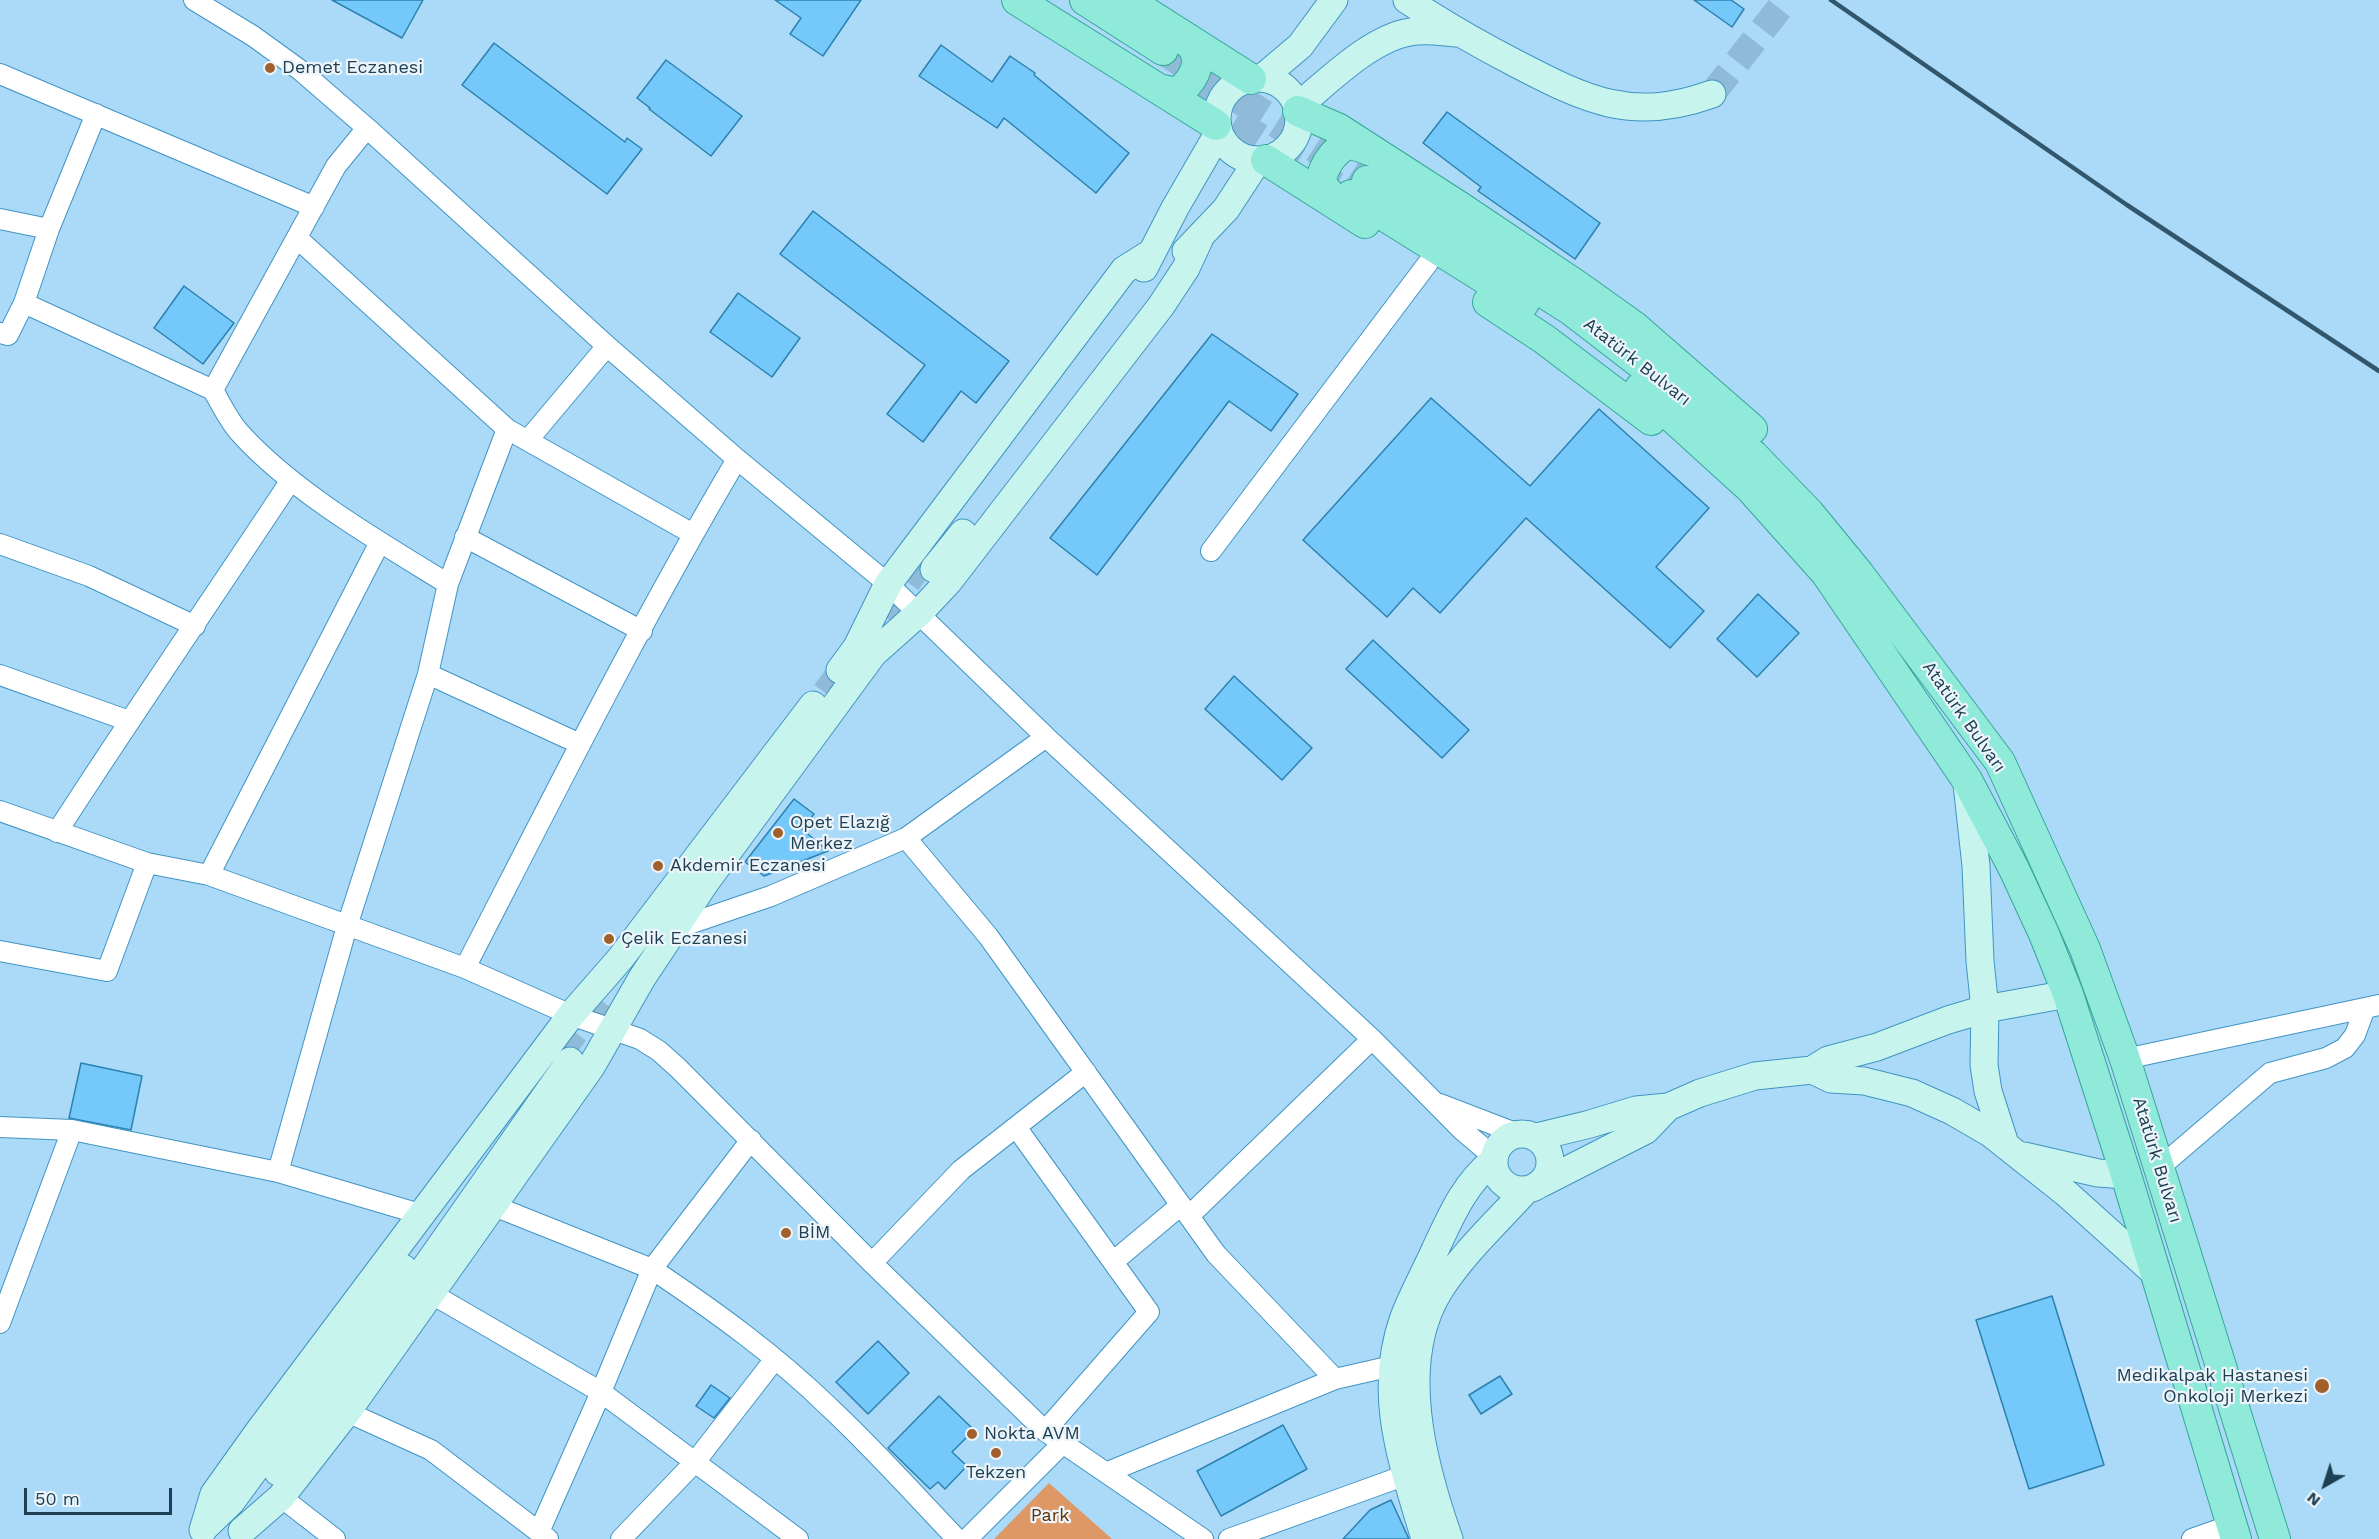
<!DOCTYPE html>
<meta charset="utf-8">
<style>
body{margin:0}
#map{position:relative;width:2379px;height:1539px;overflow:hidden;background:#abdaf9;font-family:"Work Sans",sans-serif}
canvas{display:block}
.north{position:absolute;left:2295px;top:1455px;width:60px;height:60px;-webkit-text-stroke:4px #edf5fa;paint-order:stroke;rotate:219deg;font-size:16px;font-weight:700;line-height:24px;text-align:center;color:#1d4054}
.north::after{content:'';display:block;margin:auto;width:21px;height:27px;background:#1d4054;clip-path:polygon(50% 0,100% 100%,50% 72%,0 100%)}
.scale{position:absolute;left:24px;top:1488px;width:148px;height:27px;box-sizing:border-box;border:3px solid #1d4054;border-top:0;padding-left:8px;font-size:18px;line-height:21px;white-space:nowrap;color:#1d4054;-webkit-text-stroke:4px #edf5fa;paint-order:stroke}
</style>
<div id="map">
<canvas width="2379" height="1539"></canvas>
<div class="north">N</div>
<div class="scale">50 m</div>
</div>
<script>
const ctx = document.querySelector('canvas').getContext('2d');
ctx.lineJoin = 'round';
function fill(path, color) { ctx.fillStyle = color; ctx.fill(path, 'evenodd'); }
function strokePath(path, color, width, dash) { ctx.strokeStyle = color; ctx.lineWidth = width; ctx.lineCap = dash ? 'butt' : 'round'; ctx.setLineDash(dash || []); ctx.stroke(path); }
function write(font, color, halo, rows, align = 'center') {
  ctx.font = font + ' "Work Sans",sans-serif'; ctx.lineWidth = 4.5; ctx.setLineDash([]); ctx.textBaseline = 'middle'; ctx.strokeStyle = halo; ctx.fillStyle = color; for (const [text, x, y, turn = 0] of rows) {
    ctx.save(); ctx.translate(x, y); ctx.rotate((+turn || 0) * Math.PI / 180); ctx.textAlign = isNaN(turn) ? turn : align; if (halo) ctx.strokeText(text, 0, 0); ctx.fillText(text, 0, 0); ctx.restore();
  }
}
const green = new Path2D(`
 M1049,1483L1112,1539H994Z`);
const building = new Path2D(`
 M332,0H423L402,38Z
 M775,0H861L823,56L790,34L801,18Z
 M1694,0H1731L1744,9L1732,27Z
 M494,43L625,142L627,138L642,149L607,194L462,85Z
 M941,45L992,82L1010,56L1035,73L1034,75L1129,153L1096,193L1004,118L997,128L919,76Z
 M666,60L742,116L711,156L649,109L650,108L637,98Z
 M1447,112L1600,223L1575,259L1478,191L1481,187L1423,143Z
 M813,211L1009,361L976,403L961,391L923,442L887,414L925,365L780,254Z
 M184,286L234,323L203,364L154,328Z
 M738,293L800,338L772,377L710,332Z
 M1212,334L1298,394L1271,431L1229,401L1097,575L1050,538Z
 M1431,398L1530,486L1599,409L1709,508L1656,567L1704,611L1670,648L1526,518L1440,613L1413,588L1387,617L1303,540Z
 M1758,594L1799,633L1757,677L1717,639Z
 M1373,640L1469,730L1442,758L1346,669Z
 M1234,676L1312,748L1282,780L1205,709Z
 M794,799L814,814L802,829L828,851L764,876L745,862Z
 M81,1063L142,1076L131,1130L69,1118Z
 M2052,1296L2104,1465L2029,1489L1976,1320Z
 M878,1341L909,1373L868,1414L836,1382Z
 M1500,1376L1512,1394L1481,1414L1469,1395Z
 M711,1385L730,1398L714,1418L696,1406Z
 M939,1396L974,1430L952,1452L967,1466L945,1489L938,1482L930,1489L888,1448Z
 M1283,1425L1307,1469L1221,1516L1197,1471Z
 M1391,1500L1409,1539H1343L1370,1510Z`);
const secondaryTunnel = new Path2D(`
 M1712,94L1786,0
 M883,615L923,561
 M801,726L856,651
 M559,1054L600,999`);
const primaryTunnel = new Path2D(`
 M1163,50L1367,181
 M1196,98L1343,191`);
const street = new Path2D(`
 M194,0L253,36L300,70L367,128L607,346L737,459L888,584L1046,737L1372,1039L1461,1129L1494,1157
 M0,74L314,207
 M0,219L49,229
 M297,238L507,429L693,534
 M24,303L213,390L336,166L367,128
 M0,333L8,335L24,303L49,229L96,114
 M213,390C221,404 229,421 240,433C293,492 380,542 448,584
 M528,440L607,346
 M465,537L642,631
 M0,544L89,576L195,626
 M1211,551L1428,263
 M428,674L580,744
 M0,675L129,721
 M0,811L147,863L209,875L465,968L571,1015L640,1039L659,1051L678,1068L872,1263L1045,1431L1203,1539
 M57,832C133,714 213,598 291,480
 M906,838L1046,737
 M209,875L380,542
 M674,929L771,896L906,838L988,936L1216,1254L1335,1379
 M0,951L107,971L147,863
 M465,968C553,797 639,625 737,459
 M2125,1059L2379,1005
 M1440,1104L1518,1134
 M0,1127L72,1130L278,1172L420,1214
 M1016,1127L1149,1312L1045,1431
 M2159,1168L2270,1073L2326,1058L2345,1048L2355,1035L2365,1008
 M278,1172L347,926L428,674L448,584L507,429
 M494,1206L652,1269C713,1310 776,1355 829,1407C874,1449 915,1495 957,1539
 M1189,1216L1372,1039
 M1113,1262L1181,1205
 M872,1263L961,1170L1086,1072
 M432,1294L601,1392L798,1539
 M0,1323L72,1130
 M347,1412L431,1450L548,1539
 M1108,1472L1335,1379L1392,1366
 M281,1497L335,1539
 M539,1532L601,1392L652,1269L751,1140
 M621,1539L695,1462L775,1359
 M967,1539L1064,1442
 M1229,1539L1406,1475
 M2192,1539L2232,1525`);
const secondary = new Path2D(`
 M1407,0C1442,23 1478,44 1515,63C1586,100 1632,123 1712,94
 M1217 119a41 41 0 1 1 82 0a41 41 0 1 1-82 0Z
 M1262,78L1300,46L1334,0
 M1297,107C1329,81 1375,33 1418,31C1430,30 1443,32 1455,33
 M1186,251L1226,209L1258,160
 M1144,268L1175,208L1219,132
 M934,569L963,533
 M840,670L857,647L888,584L1124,270L1151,253
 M1967,784L1976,866L1980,961L1985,1009L1984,1065L1988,1091L2005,1144
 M1812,1070L1828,1060L1877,1047L1948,1020L1985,1009L2068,994
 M1494 1162a28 28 0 1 1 56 0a28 28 0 1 1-56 0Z
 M1536,1137L1590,1124L1636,1110L1668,1107L1700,1093L1755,1076L1812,1070L1831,1079L1864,1081L1912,1093L1952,1111L1990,1133L2067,1194L2156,1274
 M2024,1156L2098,1173L2126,1175
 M1542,1183L1646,1130L1668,1107
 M278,1472L423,1271L570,1061
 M204,1528L231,1502L403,1268
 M203,1530L214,1494L259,1431L571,1015L620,959L813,705
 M242,1531L281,1497L347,1412L591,1067L642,978L705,883L873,654L920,612L949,581L1161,306L1186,268L1199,240
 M1425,1539C1403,1464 1376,1394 1404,1317C1413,1294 1425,1272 1435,1250C1451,1216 1464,1184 1494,1160
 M1449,1539C1423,1465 1395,1363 1439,1291C1462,1254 1497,1222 1526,1190`);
const primary = new Path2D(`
 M1017,0L1216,125
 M1085,0L1163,50
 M1127,0L1251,79
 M1159,89L1176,93C1190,85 1203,66 1194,49C1191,44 1185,40 1180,36
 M1298,111L1339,129L1460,207L1579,287L1635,327L1752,429
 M1266,160L1365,223
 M1367,181L1571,310L1649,370L1753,455L1809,513L1859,574L2000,762L2085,949L2125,1059L2275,1539
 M1351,195L1524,303
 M1339,205L1320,183C1324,165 1332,152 1349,143L1372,151
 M1488,302L1544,339L1651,420
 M1640,388L1751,489L1826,573L1967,780L2014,869L2044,934L2068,994L2126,1175L2236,1539`);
const rail = new Path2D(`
 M1831,0L2127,205L2379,371`);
const markers = [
 [270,68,6,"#a1602b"],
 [778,833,6,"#a1602b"],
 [658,866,6,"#a1602b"],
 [609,939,6,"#a1602b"],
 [786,1233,6,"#a1602b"],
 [2322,1386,8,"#a1602b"],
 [972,1434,6,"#a1602b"],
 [996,1453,6,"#a1602b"]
];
const poiNames = [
 ["Demet Eczanesi",282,68],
 ["Opet Elazığ",790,823],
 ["Merkez",790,844],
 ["Akdemir Eczanesi",670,866],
 ["Çelik Eczanesi",621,939],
 ["BİM",798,1233],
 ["Medikalpak Hastanesi",2308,1376,"right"],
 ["Onkoloji Merkezi",2308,1397,"right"],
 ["Nokta AVM",984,1434],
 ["Tekzen",996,1473,"center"]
];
const streetNames = [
 ["Atatürk Bulvarı",1637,362,38],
 ["Atatürk Bulvarı",1964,717,55],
 ["Atatürk Bulvarı",2157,1160,73]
];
const parkNames = [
 ["Park",1050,1516]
];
fill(green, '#dd9865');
fill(building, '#75c8fa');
strokePath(building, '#2b81b0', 1.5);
strokePath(secondaryTunnel, '#8fbbd8', 27, [27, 14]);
strokePath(primaryTunnel, '#8fbbd8', 30, [30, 15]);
strokePath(street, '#4094c3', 22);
strokePath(secondary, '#4094c3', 29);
strokePath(primary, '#37a59a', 32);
strokePath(street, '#fff', 20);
strokePath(secondary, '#c7f4ec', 27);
strokePath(primary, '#8fead9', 30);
strokePath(rail, '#32576c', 4.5);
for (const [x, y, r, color] of markers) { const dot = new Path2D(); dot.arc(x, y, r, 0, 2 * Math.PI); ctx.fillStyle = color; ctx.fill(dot); strokePath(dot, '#edf5fa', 2); }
write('18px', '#1d4054', '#edf5fa', poiNames, 'left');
write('18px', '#1d4054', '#edf5fa', streetNames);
write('18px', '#603105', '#edf5fa', parkNames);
</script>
